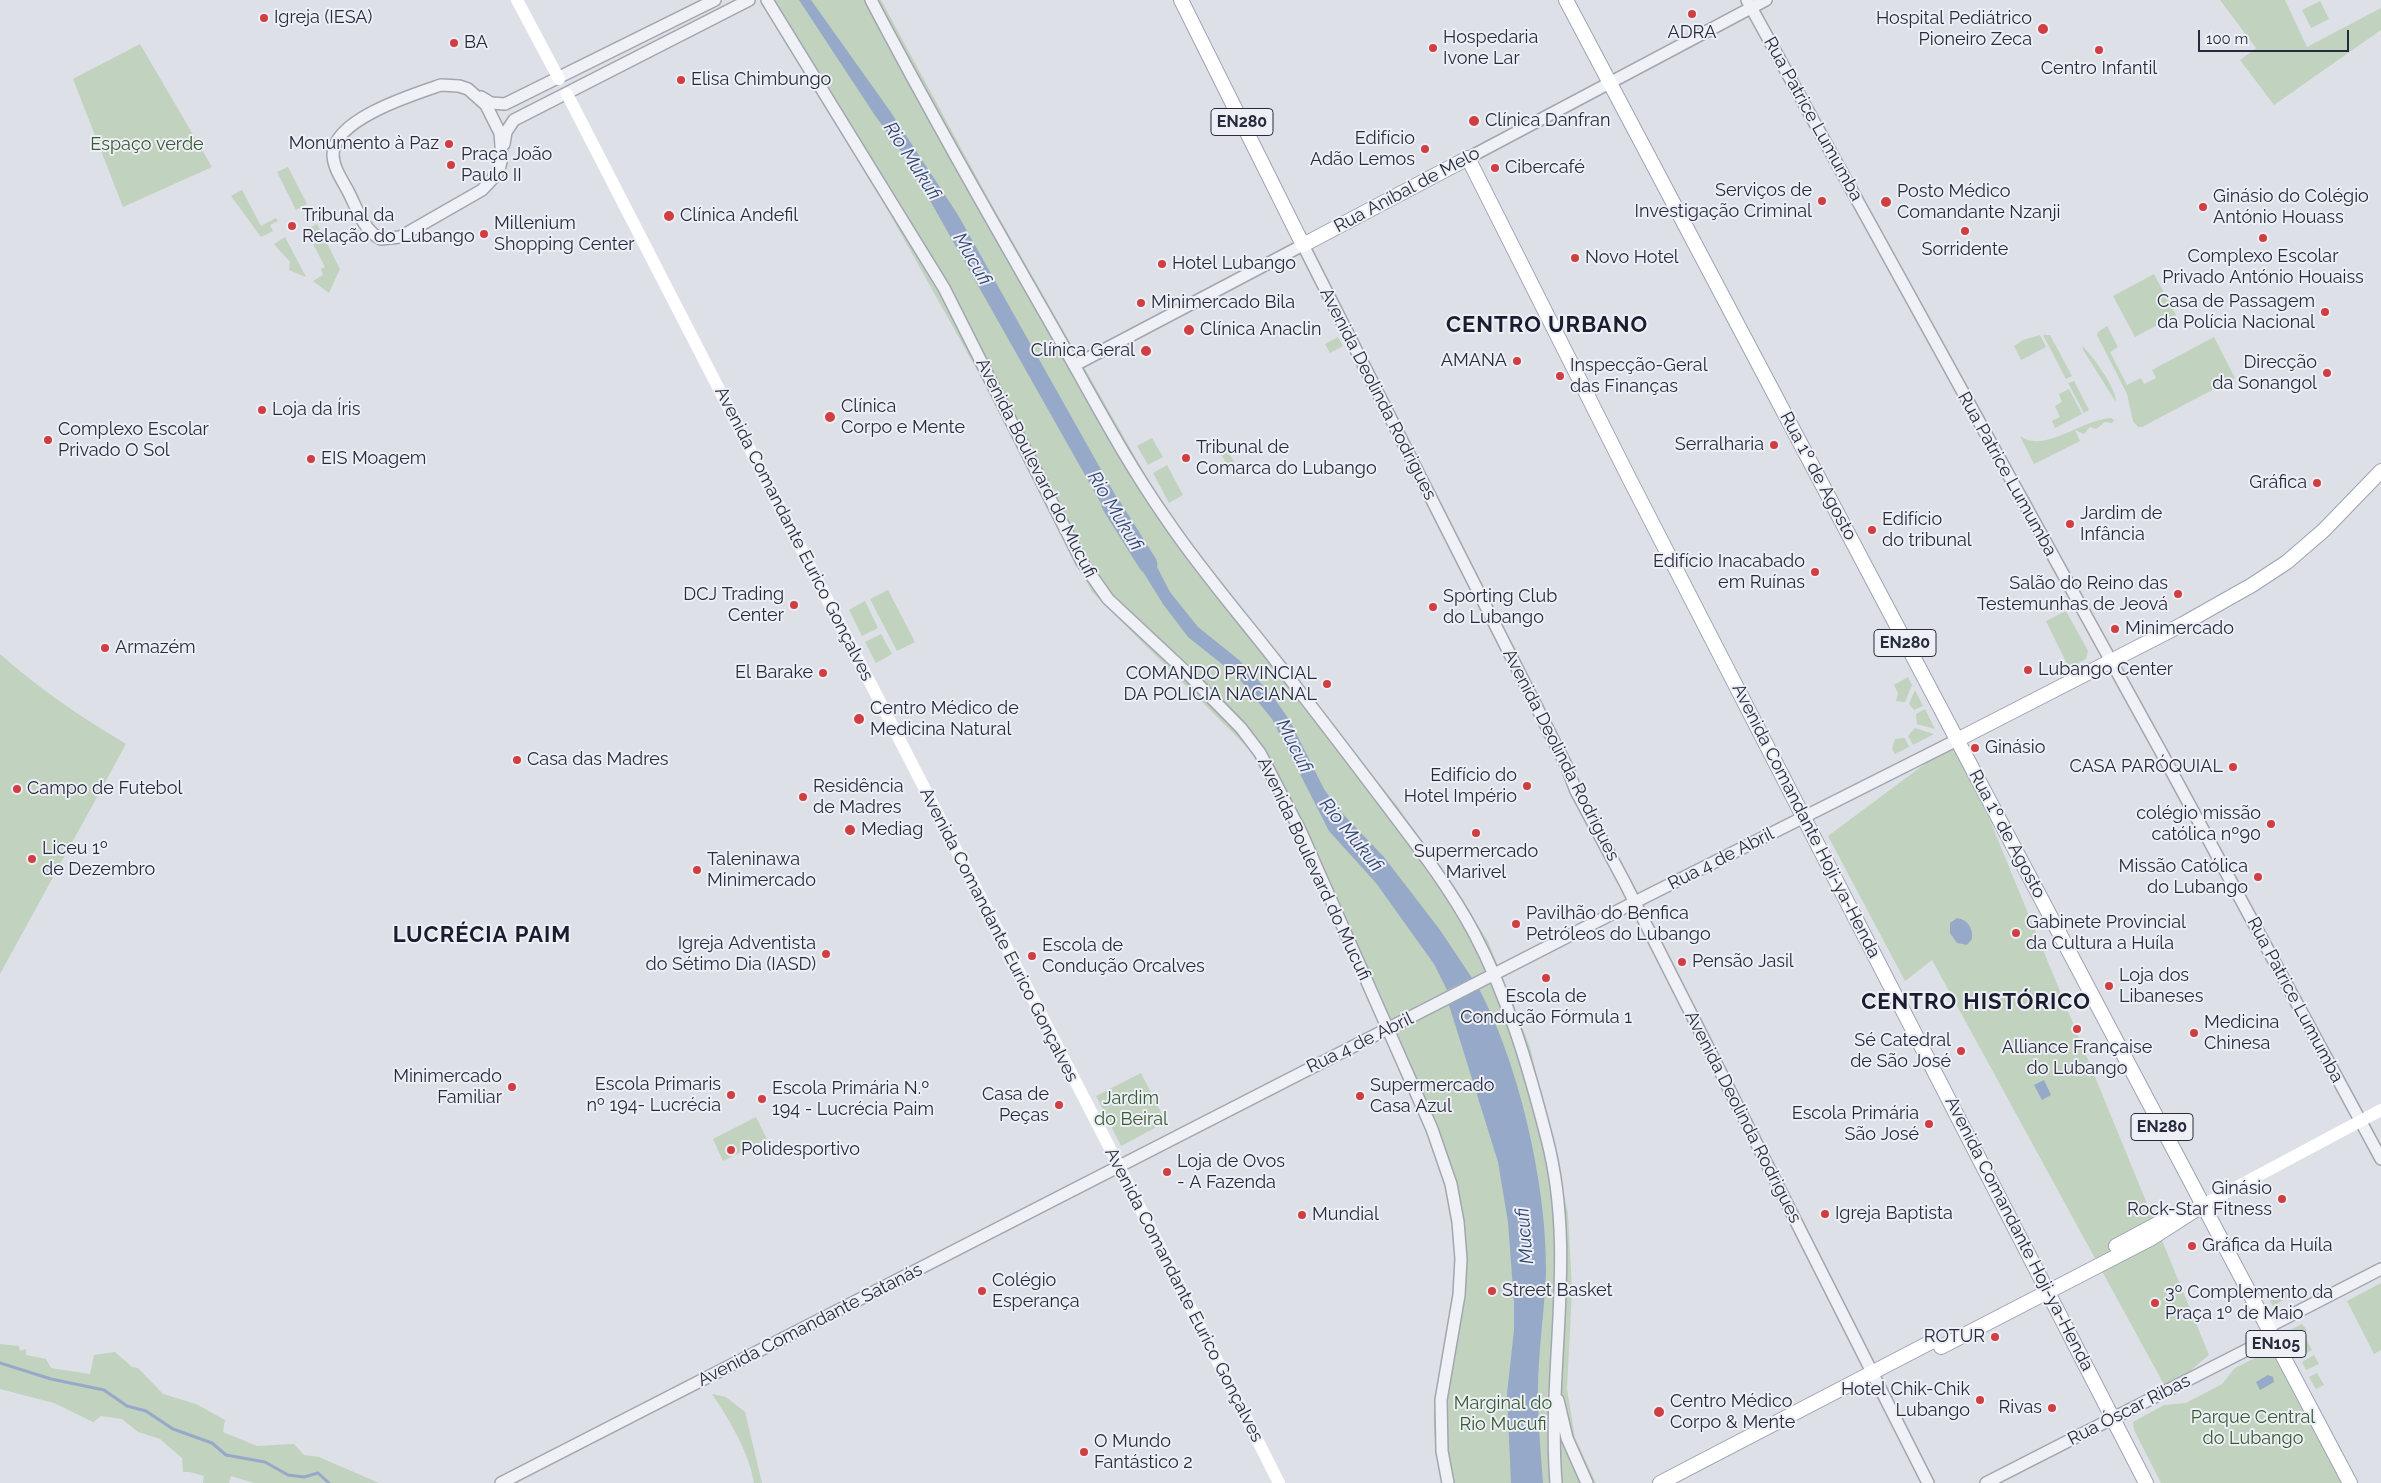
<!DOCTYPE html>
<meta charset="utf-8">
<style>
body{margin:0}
#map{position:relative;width:2381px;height:1483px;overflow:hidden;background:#dde0e7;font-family:Raleway,sans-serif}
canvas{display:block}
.scale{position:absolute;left:2198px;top:30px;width:151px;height:22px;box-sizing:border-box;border:2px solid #262c3e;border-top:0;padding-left:6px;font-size:15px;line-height:18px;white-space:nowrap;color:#262c3e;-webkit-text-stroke:4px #edeff5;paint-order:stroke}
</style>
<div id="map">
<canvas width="2381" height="1483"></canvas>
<div class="scale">100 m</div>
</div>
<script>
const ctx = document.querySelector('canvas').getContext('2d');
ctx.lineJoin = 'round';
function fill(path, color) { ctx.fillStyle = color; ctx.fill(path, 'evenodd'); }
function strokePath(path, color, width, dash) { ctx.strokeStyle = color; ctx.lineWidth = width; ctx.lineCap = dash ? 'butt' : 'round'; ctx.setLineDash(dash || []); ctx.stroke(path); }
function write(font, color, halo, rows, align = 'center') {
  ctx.font = font + ' Raleway,sans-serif'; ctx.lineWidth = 4; ctx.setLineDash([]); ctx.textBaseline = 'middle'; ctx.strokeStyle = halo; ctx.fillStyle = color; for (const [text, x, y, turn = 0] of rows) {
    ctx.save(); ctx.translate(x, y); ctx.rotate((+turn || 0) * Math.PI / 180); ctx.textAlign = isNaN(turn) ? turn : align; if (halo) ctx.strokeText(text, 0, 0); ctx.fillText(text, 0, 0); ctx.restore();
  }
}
const green = new Path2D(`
 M768,0H881L988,198L1155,492L1182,533L1398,807L1488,941L1530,1047L1568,1213L1572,1290L1567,1389L1575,1438L1596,1483H1443C1439,1462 1432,1432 1434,1412C1441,1359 1457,1307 1456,1254C1455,1209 1438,1164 1424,1122L1285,808L1254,754L1092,592L1009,427L886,207L761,3Z
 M2220,0H2285L2307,47L2381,8V30L2274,105L2240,60L2256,48Z
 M2320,1L2329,19L2311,28L2302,10Z
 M140,44L212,167L123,207L73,79Z
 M288,167L307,204L296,210L277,172Z
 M242,190L261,226L276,218L278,221L270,225L273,231L261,237L231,196Z
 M317,224L340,269L329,293L313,281L323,275L321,269L325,267L306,230Z
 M285,237L306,277L289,270L290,262L274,244Z
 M2154,274L2176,315L2135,337L2113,296Z
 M2107,326L2118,347L2110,352L2127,385L2141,378L2144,384L2156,378L2152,370L2214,337L2235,378L2142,427H2138L2133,421L2127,394L2097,335L2098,332Z
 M2040,335L2046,347L2021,360L2014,346L2023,340Z
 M2043,335H2050L2072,376L2066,379Z
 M1338,337L1343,346L1330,353L1325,344Z
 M2082,346C2092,354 2117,390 2116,402L2083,350Z
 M2074,381L2089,410L2084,413L2068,383Z
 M2069,389L2082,414L2055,428L2052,421L2060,417L2055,406L2062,402L2059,394Z
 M2111,418L2114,420L2112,423L2105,422L2096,429L2090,427L2084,434L2075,430L2080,441L2034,464L2020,436C2044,454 2083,419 2111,418Z
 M1152,438L1163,457L1148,465L1137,446Z
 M1226,447L1237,467L1230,470L1219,450Z
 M1167,465L1183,495L1169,503L1153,473Z
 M888,590L915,642L897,651L870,599Z
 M865,601L878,628L862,636L849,610Z
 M2066,611L2088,651L2086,659L2069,668L2046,621Z
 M881,634L892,654L876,663L865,642Z
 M0,654C39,689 81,717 126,744L0,974Z
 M1908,677L1912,685L1905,702L1896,701L1898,693L1894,685Z
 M1915,690L1923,706L1914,710L1909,704Z
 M1925,709L1935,729L1917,724L1916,714Z
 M1915,728L1934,734L1913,745L1908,736Z
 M1905,738L1909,747L1895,754L1892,749L1895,739Z
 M1957,740L2209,1355L2167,1390L1932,960L1905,981L1828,836Z
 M1141,1073L1166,1122L1121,1146L1096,1096Z
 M756,1117L767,1139L723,1161L713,1139Z
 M2381,1283V1350L2374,1354L2347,1301Z
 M2286,1292L2289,1297L2273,1306L2270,1301Z
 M2302,1324L2307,1330L2304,1333L2305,1336L2292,1343L2286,1332Z
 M2306,1339L2312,1350L2299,1357L2293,1345Z
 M0,1344L19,1346L20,1351L26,1349V1355L46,1359L51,1368L90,1374L94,1355L115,1352L132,1367L138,1368L163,1394L196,1404L225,1420L223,1432L257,1446L294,1444L304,1455L319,1457L379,1483H254L231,1476L229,1483H203L204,1476L190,1472H183L182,1458L160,1439L138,1432L122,1419L101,1416L93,1422L54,1403L0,1389Z
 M2271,1350L2342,1483H2161L2134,1430L2133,1422L2164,1405L2186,1403L2222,1384L2235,1368Z
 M2314,1355L2319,1364L2306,1370L2302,1362Z
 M2317,1373L2324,1385L2316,1389L2309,1377Z
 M712,1394L726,1397L745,1412L762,1483H754C749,1452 729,1419 712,1394Z`);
const water = new Path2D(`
 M799,0H811L890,111L958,215L1131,523L1116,530L906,158L874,114Z
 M1142,538L1170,592L1198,627L1239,660L1272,695L1290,721L1324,789L1340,811L1383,856L1407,887L1440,930L1472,978L1447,990L1434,964L1376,883L1329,831L1272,719L1237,676L1188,637L1163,604L1127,546Z
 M1957,918C1968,920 1973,928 1972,939L1967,945L1957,943L1950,933V923Z
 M1479,989C1519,1064 1547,1186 1546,1271C1545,1301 1541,1331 1539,1362C1536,1402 1540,1443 1543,1483H1511L1507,1394L1514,1330V1303L1508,1222L1498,1162L1449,1005Z
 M2044,1080L2051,1095L2042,1100L2034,1085Z
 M2268,1375L2273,1377L2274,1382L2260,1390L2256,1382Z`);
const stream = new Path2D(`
 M0,1363L51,1379L104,1390L127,1406L146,1411L173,1429L212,1443L226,1455L265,1462L288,1475L304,1477L318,1473L329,1483`);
const river = new Path2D(`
 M1111,505L1148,564`);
const tertiary = new Path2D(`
 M767,0L944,288L1082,562L1108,599L1186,672L1241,728L1260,753L1301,832L1432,1129L1451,1184L1458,1222L1461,1259L1459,1295L1441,1400L1442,1451L1448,1483
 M871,0C927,107 987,212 1047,317C1086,385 1122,456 1167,520C1200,569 1239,614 1275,660C1314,709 1351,758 1388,807C1419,848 1450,888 1474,933C1508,997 1529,1069 1547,1139C1577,1254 1547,1367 1556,1483
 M1747,0L2160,750L2381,1159
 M441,85L459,86L468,89L486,105L500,133L502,158L500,166L497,174L482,190L400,237L381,239C364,231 357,209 349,193C343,181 333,168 333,154C334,119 412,95 441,85Z
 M481,97L491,103L505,104L715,0
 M504,144L506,132L514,120L749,0
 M1468,158L1766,0
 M1075,365L1303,245L1566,765L1576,791L1625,883L1928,1483
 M2268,1327L2381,1269
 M1558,1400L1567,1438L1587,1483
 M501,1483L1635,902L1957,740
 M1986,1483L2272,1337`);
const secondary = new Path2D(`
 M517,0L559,79
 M567,94L1119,1166L1279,1483
 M2203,1205L2381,1110`);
const primary = new Path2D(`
 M1181,0L1303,245L1468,158L1629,478L2146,1483
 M1566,0L2350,1483
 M1957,740L2183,624L2252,585L2287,562L2324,530L2381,471
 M2116,1246L2172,1216
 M1941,1347L2150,1239L2203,1205
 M1660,1483L1931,1342`);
const markers = [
 [1692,14,5,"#d03e41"],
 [264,18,5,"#d03e41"],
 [2043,29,6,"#d03e41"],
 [454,43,5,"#d03e41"],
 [1433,48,5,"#d03e41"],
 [2099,50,5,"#d03e41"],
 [681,80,5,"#d03e41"],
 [1474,121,6,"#d03e41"],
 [449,144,5,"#d03e41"],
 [1425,149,5,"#d03e41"],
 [451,165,5,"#d03e41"],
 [1495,168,5,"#d03e41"],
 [1822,201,5,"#d03e41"],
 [1886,202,6,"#d03e41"],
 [2203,207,5,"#d03e41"],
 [669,216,6,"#d03e41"],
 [292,226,5,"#d03e41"],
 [1965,231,5,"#d03e41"],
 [484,234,5,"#d03e41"],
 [2263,238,5,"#d03e41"],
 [1575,258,5,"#d03e41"],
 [1162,264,5,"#d03e41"],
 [1141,303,5,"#d03e41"],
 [2325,312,5,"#d03e41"],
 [1189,330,6,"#d03e41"],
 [1146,351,6,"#d03e41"],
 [1517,361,5,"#d03e41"],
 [2327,373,5,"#d03e41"],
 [1560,376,5,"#d03e41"],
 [262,410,5,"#d03e41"],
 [830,417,6,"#d03e41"],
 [48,440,5,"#d03e41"],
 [1774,445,5,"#d03e41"],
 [1186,458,5,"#d03e41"],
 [311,459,5,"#d03e41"],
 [2317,483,5,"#d03e41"],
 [2070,524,5,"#d03e41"],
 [1872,530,5,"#d03e41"],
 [1815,572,5,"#d03e41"],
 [2178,594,5,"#d03e41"],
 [794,605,5,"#d03e41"],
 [1433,607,5,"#d03e41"],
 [2115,629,5,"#d03e41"],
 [105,648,5,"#d03e41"],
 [2028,670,5,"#d03e41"],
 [823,673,5,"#d03e41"],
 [1327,684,5,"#d03e41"],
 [859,719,6,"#d03e41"],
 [1975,748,5,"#d03e41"],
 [517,760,5,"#d03e41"],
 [2233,767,5,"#d03e41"],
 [1527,786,5,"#d03e41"],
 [17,789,5,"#d03e41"],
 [803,797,5,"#d03e41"],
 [2271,824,5,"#d03e41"],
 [850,830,6,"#d03e41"],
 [1476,833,5,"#d03e41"],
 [32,859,5,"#d03e41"],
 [697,870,5,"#d03e41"],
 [2258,877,5,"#d03e41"],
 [1516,924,5,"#d03e41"],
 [2016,933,5,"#d03e41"],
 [826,954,5,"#d03e41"],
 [1032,956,5,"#d03e41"],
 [1682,962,5,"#d03e41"],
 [1546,978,5,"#d03e41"],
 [2109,986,5,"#d03e41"],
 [2077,1029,5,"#d03e41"],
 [2194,1033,5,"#d03e41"],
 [1961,1051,5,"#d03e41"],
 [512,1087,5,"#d03e41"],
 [731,1095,5,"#d03e41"],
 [1360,1096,5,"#d03e41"],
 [762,1099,5,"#d03e41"],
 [1059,1105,5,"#d03e41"],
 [1929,1124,5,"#d03e41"],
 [731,1150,5,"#d03e41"],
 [1167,1172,5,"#d03e41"],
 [2282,1199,5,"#d03e41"],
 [1825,1214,5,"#d03e41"],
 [1302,1215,5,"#d03e41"],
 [2192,1246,5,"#d03e41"],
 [982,1291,5,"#d03e41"],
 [1492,1291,5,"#d03e41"],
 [2155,1303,5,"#d03e41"],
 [1995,1337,5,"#d03e41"],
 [1980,1400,5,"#d03e41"],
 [2052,1408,5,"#d03e41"],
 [1659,1412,6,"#d03e41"],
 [1084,1452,5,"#d03e41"]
];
const shields = [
 [1242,122,62],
 [1905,643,62],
 [2162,1127,62],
 [2276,1344,60]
];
const shieldNames = [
 ["EN280",1242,122],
 ["EN280",1905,643],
 ["EN280",2162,1127],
 ["EN105",2276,1344]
];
const poiNames = [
 ["Igreja (IESA)",274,18],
 ["Hospital Pediátrico",2032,19,"right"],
 ["Pioneiro Zeca",2032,40,"right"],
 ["ADRA",1692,33,"center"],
 ["Hospedaria",1443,38],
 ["Ivone Lar",1443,59],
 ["BA",464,43],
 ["Centro Infantil",2099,69,"center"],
 ["Elisa Chimbungo",691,80],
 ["Clínica Danfran",1485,121],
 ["Edifício",1415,139,"right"],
 ["Adão Lemos",1415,160,"right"],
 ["Monumento à Paz",439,144,"right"],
 ["Praça João",461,155],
 ["Paulo II",461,176],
 ["Cibercafé",1505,168],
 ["Serviços de",1812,191,"right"],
 ["Investigação Criminal",1812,212,"right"],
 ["Posto Médico",1897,192],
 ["Comandante Nzanji",1897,213],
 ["Ginásio do Colégio",2213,197],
 ["António Houass",2213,218],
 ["Tribunal da",302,216],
 ["Relação do Lubango",302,237],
 ["Clínica Andefil",680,216],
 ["Millenium",494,224],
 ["Shopping Center",494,245],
 ["Sorridente",1965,250,"center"],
 ["Complexo Escolar",2263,257,"center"],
 ["Privado António Houaiss",2263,278,"center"],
 ["Novo Hotel",1585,258],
 ["Hotel Lubango",1172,264],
 ["Casa de Passagem",2315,302,"right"],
 ["da Polícia Nacional",2315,323,"right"],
 ["Minimercado Bila",1151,303],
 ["Clínica Anaclin",1200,330],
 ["Clínica Geral",1135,351,"right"],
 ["AMANA",1507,361,"right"],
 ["Direcção",2317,363,"right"],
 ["da Sonangol",2317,384,"right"],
 ["Inspecção-Geral",1570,366],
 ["das Finanças",1570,387],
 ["Clínica",841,407],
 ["Corpo e Mente",841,428],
 ["Loja da Íris",272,410],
 ["Complexo Escolar",58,430],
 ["Privado O Sol",58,451],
 ["Serralharia",1764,445,"right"],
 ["Tribunal de",1196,448],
 ["Comarca do Lubango",1196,469],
 ["EIS Moagem",321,459],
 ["Gráfica",2307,483,"right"],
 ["Jardim de",2080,514],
 ["Infância",2080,535],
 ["Edifício",1882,520],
 ["do tribunal",1882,541],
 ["Edifício Inacabado",1805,562,"right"],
 ["em Ruínas",1805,583,"right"],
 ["Salão do Reino das",2168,584,"right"],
 ["Testemunhas de Jeová",2168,605,"right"],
 ["DCJ Trading",784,595,"right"],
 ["Center",784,616,"right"],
 ["Sporting Club",1443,597],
 ["do Lubango",1443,618],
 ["Minimercado",2125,629],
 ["Armazém",115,648],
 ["Lubango Center",2038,670],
 ["El Barake",813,673,"right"],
 ["COMANDO PRVINCIAL",1317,674,"right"],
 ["DA POLICIA NACIANAL",1317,695,"right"],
 ["Centro Médico de",870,709],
 ["Medicina Natural",870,730],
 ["Ginásio",1985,748],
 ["Casa das Madres",527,760],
 ["CASA PARÓQUIAL",2223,767,"right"],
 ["Edifício do",1517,776,"right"],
 ["Hotel Império",1517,797,"right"],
 ["Residência",813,787],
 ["de Madres",813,808],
 ["Campo de Futebol",27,789],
 ["colégio missão",2261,814,"right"],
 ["católica nº90",2261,835,"right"],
 ["Mediag",861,830],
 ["Liceu 1º",42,849],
 ["de Dezembro",42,870],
 ["Supermercado",1476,852,"center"],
 ["Marivel",1476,873,"center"],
 ["Taleninawa",707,860],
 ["Minimercado",707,881],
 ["Missão Católica",2248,867,"right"],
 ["do Lubango",2248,888,"right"],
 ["Pavilhão do Benfica",1526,914],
 ["Petróleos do Lubango",1526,935],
 ["Gabinete Provincial",2026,923],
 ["da Cultura a Huíla",2026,944],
 ["Igreja Adventista",816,944,"right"],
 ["do Sétimo Dia (IASD)",816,965,"right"],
 ["Escola de",1042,946],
 ["Condução Orcalves",1042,967],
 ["Pensão Jasil",1692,962],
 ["Loja dos",2119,976],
 ["Libaneses",2119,997],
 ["Escola de",1546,997,"center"],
 ["Condução Fórmula 1",1546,1018,"center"],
 ["Medicina",2204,1023],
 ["Chinesa",2204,1044],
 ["Sé Catedral",1951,1041,"right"],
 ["de São José",1951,1062,"right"],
 ["Alliance Française",2077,1048,"center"],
 ["do Lubango",2077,1069,"center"],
 ["Minimercado",502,1077,"right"],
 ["Familiar",502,1098,"right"],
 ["Escola Primaris",721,1085,"right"],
 ["nº 194- Lucrécia",721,1106,"right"],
 ["Supermercado",1370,1086],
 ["Casa Azul",1370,1107],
 ["Escola Primária N.º",772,1089],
 ["194 - Lucrécia Paim",772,1110],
 ["Casa de",1049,1095,"right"],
 ["Peças",1049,1116,"right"],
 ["Escola Primária",1919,1114,"right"],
 ["São José",1919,1135,"right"],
 ["Polidesportivo",741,1150],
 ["Loja de Ovos",1177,1162],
 ["- A Fazenda",1177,1183],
 ["Ginásio",2272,1189,"right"],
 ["Rock-Star Fitness",2272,1210,"right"],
 ["Igreja Baptista",1835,1214],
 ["Mundial",1312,1215],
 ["Gráfica da Huíla",2202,1246],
 ["Colégio",992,1281],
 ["Esperança",992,1302],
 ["Street Basket",1502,1291],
 ["3º Complemento da",2165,1293],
 ["Praça 1º de Maio",2165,1314],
 ["ROTUR",1985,1337,"right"],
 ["Hotel Chik-Chik",1970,1390,"right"],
 ["Lubango",1970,1411,"right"],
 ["Centro Médico",1670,1402],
 ["Corpo & Mente",1670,1423],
 ["Rivas",2042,1408,"right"],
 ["O Mundo",1094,1442],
 ["Fantástico 2",1094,1463]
];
const streetNames = [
 ["Rua Patrice Lumumba",1813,119,61],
 ["Rua Aníbal de Melo",1407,190,-28],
 ["Avenida Deolinda Rodrigues",1378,394,63],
 ["Avenida Boulevard do Mucufi",1036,468,63],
 ["Rua Patrice Lumumba",2007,474,61],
 ["Rua 1º de Agosto",1818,476,62],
 ["Avenida Comandante Eurico Gonçalves",794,534,63],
 ["Avenida Deolinda Rodrigues",1561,755,63],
 ["Avenida Comandante Hoji-ya-Henda",1806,821,63],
 ["Rua 1º de Agosto",2007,834,62],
 ["Rua 4 de Abril",1721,859,-27],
 ["Avenida Boulevard do Mucufi",1314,869,65],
 ["Avenida Comandante Eurico Gonçalves",999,935,63],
 ["Rua Patrice Lumumba",2295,1000,62],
 ["Rua 4 de Abril",1360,1043,-26],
 ["Avenida Deolinda Rodrigues",1743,1117,63],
 ["Avenida Comandante Hoji-ya-Henda",2019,1234,63],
 ["Avenida Comandante Eurico Gonçalves",1184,1295,63],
 ["Avenida Comandante Satanás",810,1325,-27],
 ["Rua Óscar Ribas",2129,1410,-27]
];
const parkNames = [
 ["Espaço verde",147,145],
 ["Jardim",1131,1099],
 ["do Beiral",1131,1120],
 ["Marginal do",1503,1404],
 ["Rio Mucufi",1503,1425],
 ["Parque Central",2253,1418],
 ["do Lubango",2253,1439]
];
const waterNames = [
 ["Rio Mukufi",912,161,57],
 ["Mucufi",972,259,60],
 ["Rio Mukufi",1115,511,59],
 ["Mucufi",1294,746,63],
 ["Rio Mukufi",1351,835,51],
 ["Mucufi",1525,1236,-95]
];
const districtNames = [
 ["CENTRO URBANO",1547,325],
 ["LUCRÉCIA PAIM",482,935],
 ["CENTRO HISTÓRICO",1976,1002]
];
fill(green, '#c1d2be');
fill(water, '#97a9c9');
strokePath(stream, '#97a9c9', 3);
strokePath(river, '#97a9c9', 19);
strokePath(tertiary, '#a2a6b1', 14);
strokePath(primary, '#9ca3b3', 16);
strokePath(tertiary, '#f0f1f6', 11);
strokePath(secondary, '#fff', 12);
strokePath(primary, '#fff', 14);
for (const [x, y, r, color] of markers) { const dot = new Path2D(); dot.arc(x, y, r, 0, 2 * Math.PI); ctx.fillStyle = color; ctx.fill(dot); strokePath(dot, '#edeff5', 2); }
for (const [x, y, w] of shields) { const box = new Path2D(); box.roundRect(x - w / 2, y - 13.5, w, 27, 4); ctx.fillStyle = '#edeff5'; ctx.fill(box); strokePath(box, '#262c3e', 1); }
write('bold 16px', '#262c3e', null, shieldNames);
write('18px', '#262c3e', '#edeff5', poiNames, 'left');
write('18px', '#262c3e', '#edeff5', streetNames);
write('18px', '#365a33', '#edeff5', parkNames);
write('italic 19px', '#304573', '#edeff5', waterNames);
ctx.letterSpacing = '1px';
write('bold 22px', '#191d2f', '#edeff5', districtNames);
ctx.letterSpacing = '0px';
</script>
